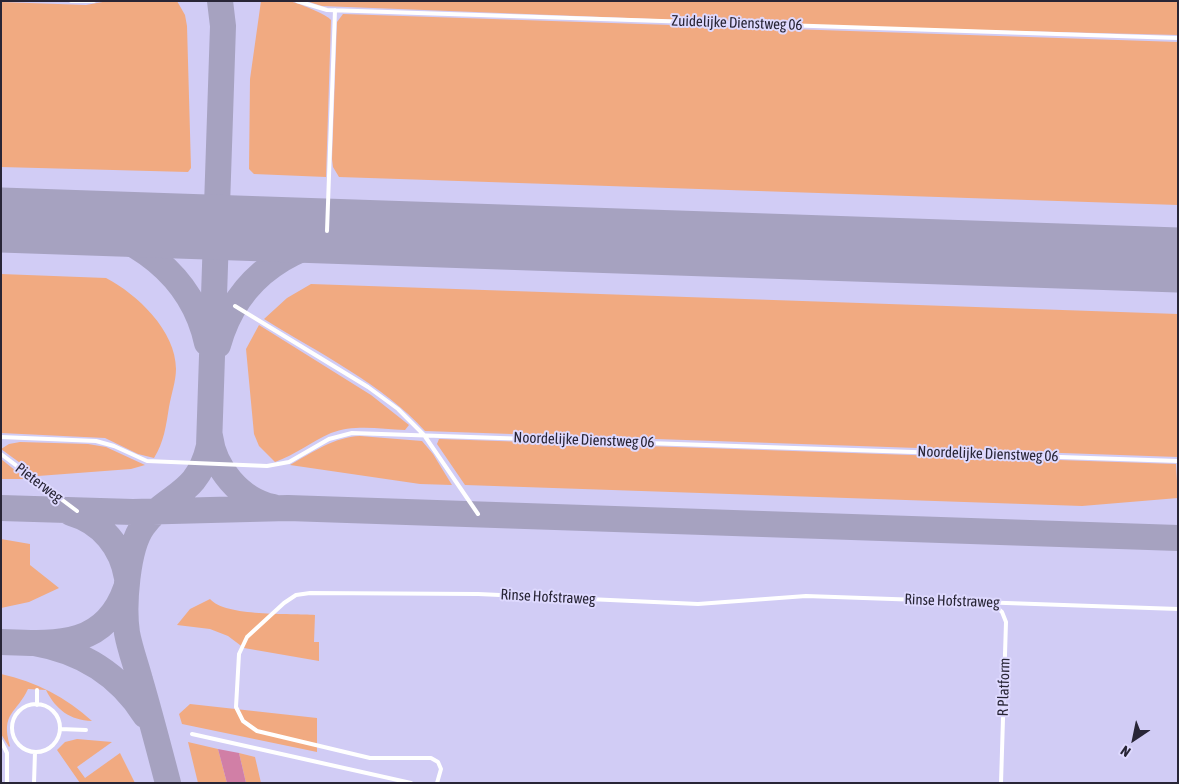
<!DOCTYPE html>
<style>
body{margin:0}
#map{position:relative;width:1179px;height:784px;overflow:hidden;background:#ded9fe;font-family:"Asap Condensed",sans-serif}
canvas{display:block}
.frame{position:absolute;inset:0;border:2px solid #282536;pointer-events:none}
.north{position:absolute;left:1109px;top:714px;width:50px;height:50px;-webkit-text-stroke:4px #ded9fe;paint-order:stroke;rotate:214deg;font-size:14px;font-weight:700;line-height:20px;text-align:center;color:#282536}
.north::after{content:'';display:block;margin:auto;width:18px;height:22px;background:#282536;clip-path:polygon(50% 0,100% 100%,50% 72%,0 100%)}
</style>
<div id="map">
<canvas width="1179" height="784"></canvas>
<div class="frame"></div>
<div class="north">N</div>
</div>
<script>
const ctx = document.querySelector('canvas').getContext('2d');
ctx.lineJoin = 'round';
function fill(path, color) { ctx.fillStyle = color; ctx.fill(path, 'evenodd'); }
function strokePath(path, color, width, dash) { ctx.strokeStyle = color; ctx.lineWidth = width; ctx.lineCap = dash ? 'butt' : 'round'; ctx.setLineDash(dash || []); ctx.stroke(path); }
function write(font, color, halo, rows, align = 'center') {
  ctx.font = font + ' "Asap Condensed",sans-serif'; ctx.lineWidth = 4; ctx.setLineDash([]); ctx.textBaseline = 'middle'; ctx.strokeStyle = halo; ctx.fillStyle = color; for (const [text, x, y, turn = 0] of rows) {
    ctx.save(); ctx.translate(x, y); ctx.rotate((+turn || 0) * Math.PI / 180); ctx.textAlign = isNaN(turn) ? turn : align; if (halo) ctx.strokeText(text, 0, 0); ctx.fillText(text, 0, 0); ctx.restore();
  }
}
const built = new Path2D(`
 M1,1H1178V783H1Z`);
const green = new Path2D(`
 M108,1H177L185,15L187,26L191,168L188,172L1,167V2L86,5Z
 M261,1C270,1 280,0 289,1C296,2 328,15 331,20L326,177L254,174L249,169L250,79Z
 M306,1H1178V35L858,27L322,6Z
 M343,14L1178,42V205L339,177L333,167L332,159L337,22Z
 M1,274L106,278C137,294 176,331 176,369C176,381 171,395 169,407C166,426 164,442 154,458L138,454L105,438L1,433Z
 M311,284L1178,314V457L425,431C384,385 317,352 264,319L287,298Z
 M259,325L371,395L409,425L405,430C381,429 354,424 331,433C311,442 295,455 275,462L259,446L254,434L246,349Z
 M360,436L422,441L433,454L452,485L420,484L290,465C313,452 334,437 360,436Z
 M439,439L1176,464L1178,498L1082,506L465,485L437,444Z
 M20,442L88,444L106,447L145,465L131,469L38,476L1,449L9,444Z
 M1,459L26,479H1Z
 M1,539L30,544V565L59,588L29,602L1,608Z
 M210,599C225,617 291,613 315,615L314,642H319V661L244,648L228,636L210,629L177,625L190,609Z
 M1,674C36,682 66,697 92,721C70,720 56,710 46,690L28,689C17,713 0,713 10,746L9,747L1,734Z
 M190,704L317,718V752L182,724L179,714Z
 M77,739L112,742L77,767L85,778L120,753L135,783H80L57,750L65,742Z
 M188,742L218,749L227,783H198Z
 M239,753L255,757L261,783H246Z`);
const water = new Path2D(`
 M218,749L239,753L246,783H227Z`);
const taxiway = new Path2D(`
 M68,222C134,233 192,274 207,343
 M1150,259L1178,263
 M218,345C238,272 295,243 364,232
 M210,436C214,468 240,500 273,507
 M1,508L133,512L288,508L1178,538
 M71,513C102,522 122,547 127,578
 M1,642C54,644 105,649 126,588
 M34,643C81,651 119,674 145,715
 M168,783C159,749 150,714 140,680C136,665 130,649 127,633C123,606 127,548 143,526C168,492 197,497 209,446L223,26L220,1`);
const runway = new Path2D(`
 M1,220L1178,260`);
const service = new Path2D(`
 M71,1H94
 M297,1L327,10L1178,38
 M327,231L335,10
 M235,306L368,387L398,409L424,435L478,514
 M1,437L96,441L114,446L147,461L267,466L289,462L329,439L352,433L1178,461
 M1,454L77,511
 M992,603L1002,612L1006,622L1001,783
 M12 728a24 24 0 1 1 48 0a24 24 0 1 1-48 0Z
 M37,705V690
 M60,729L86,730
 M192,734L411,783
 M1,741L7,753V783
 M34,783L35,752
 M437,783L441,769L438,762L431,758H370L257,731L243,721L236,707L239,654L247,637L284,603L296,595L310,593L478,594L698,604L806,596L1178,609`);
const streetNames = [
 ["Zuidelijke Dienstweg 06",737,23,2],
 ["Noordelijke Dienstweg 06",584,440,2],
 ["Noordelijke Dienstweg 06",988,454,2],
 ["Pieterweg",39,483,37],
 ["Rinse Hofstraweg",548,597,3],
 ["Rinse Hofstraweg",952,601,2],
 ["R Platform",1004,687,-88]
];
fill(built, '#d1ccf5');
fill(green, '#f1aa81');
fill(water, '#d17fa6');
strokePath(taxiway, '#a6a2c0', 26);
strokePath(runway, '#a6a2c0', 65);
strokePath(service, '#fff', 4);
write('15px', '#282536', '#ded9fe', streetNames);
</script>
